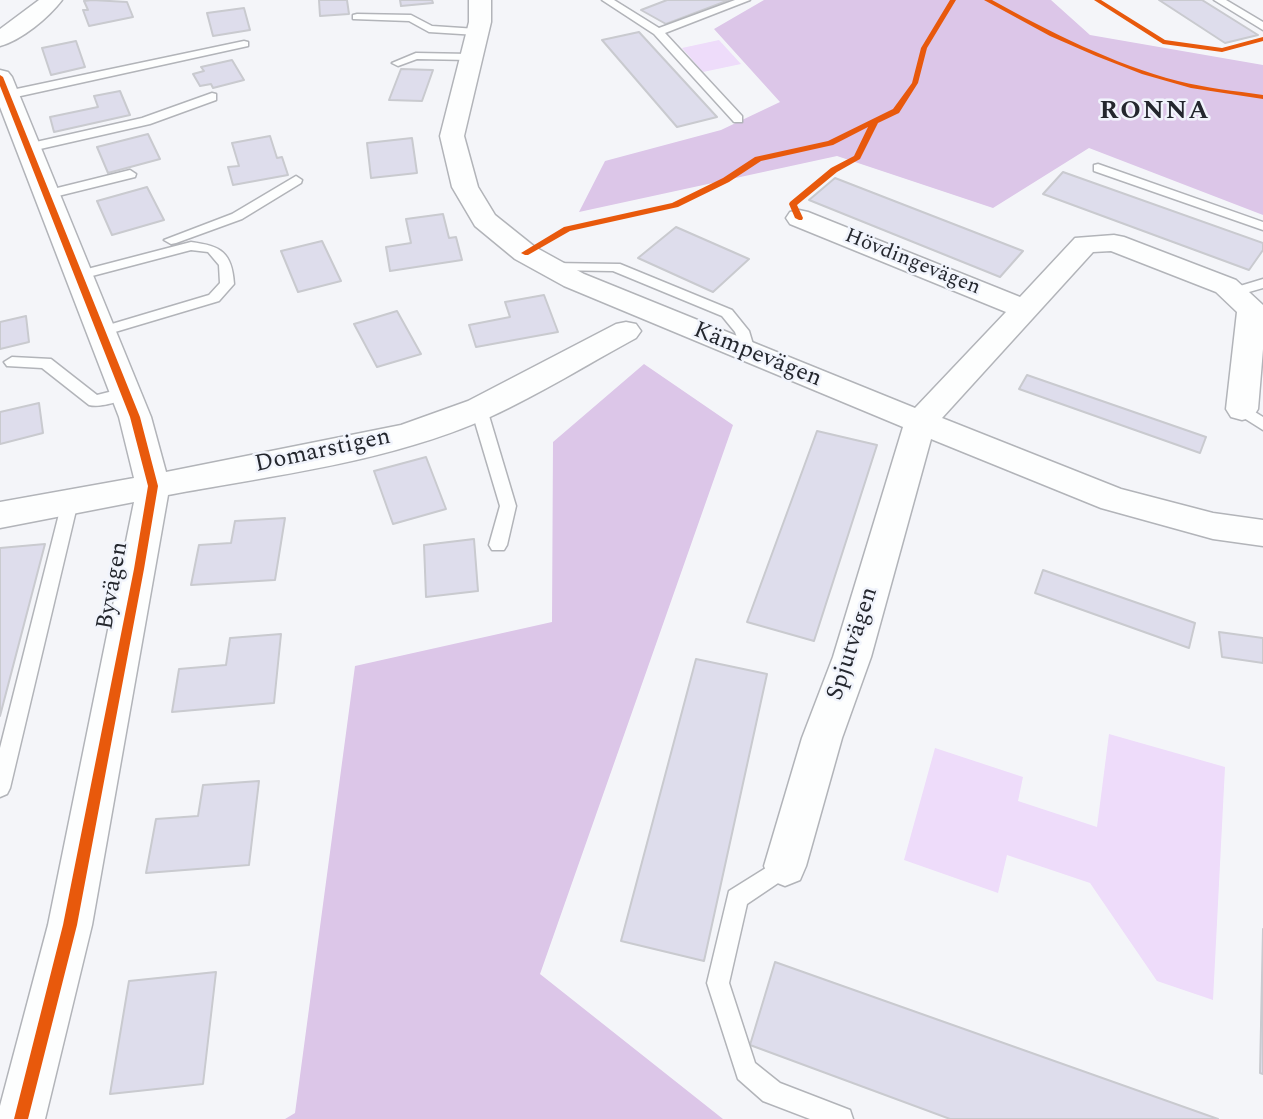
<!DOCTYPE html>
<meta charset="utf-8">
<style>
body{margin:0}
canvas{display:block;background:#f4f5f9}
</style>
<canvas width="1263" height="1119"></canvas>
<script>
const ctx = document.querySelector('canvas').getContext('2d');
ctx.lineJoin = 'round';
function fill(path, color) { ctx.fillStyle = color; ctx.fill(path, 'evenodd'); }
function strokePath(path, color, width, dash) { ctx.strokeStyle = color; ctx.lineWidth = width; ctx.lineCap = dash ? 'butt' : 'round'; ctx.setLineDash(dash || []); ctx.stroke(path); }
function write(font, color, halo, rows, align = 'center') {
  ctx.font = font + ' Spectral,serif'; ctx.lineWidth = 5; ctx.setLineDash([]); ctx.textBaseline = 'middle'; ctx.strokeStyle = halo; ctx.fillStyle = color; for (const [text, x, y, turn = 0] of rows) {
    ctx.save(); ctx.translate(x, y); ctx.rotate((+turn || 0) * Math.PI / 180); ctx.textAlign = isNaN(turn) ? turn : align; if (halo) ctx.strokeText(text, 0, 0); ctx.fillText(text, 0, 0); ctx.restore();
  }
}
const green = new Path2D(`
 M719,40L741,64L703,72L682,48Z
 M1109,734L1225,767L1213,1000L1157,981L1090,883L1007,855L998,893L904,860L935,748L1023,777L1018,801L1097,827Z`);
const forest = new Path2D(`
 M764,0H1051L1090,35L1263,65V215L1089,148L993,208L837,156L579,212L605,161L721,130L780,102L714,29Z
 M644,364L733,425L540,974L723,1119H285L295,1113L355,666L552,622L553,442Z`);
const building = new Path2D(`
 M92,0L127,2L133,17L89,26L83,10H88L84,1Z
 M319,0H347L349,14L320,16Z
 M400,0H432L433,3L401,6Z
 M667,0H729L666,24L641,10Z
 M1159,0H1202L1258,35L1225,43Z
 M244,8L250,30L213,36L207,13Z
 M639,32L717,117L677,127L602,40Z
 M76,41L85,67L51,75L42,48Z
 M232,60L244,80L213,88L211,84L200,86L193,74L204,71L201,67Z
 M401,69L433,70L422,101L389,100Z
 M120,91L130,115L54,132L50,117L98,107L94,96Z
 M148,134L160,159L108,173L97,147Z
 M270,136L277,158L282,157L288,175L233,185L228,167L239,166L232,143Z
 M412,138L417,173L371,178L367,143Z
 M1063,172L1263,243V250L1249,270L1043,194Z
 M835,178L1023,251L1000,277L809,200Z
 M147,187L164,220L112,235L97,201Z
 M443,214L449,238L456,237L462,260L390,271L386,247L411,243L406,219Z
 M676,227L749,259L713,292L638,258Z
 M322,241L341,281L298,292L281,251Z
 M544,295L558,332L476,347L469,325L510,317L505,302Z
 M397,311L421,354L377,367L354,324Z
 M26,316L29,342L0,349V322Z
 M1027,375L1206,437L1200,453L1019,389Z
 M39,403L43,433L0,444V412Z
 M817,431L877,445L814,641L747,622Z
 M426,457L446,509L393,524L374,471Z
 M285,518L275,580L191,585L199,545L231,543L235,521Z
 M474,539L478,591L426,597L424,545Z
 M45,544L0,716V548Z
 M1043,570L1195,623L1189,648L1035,593Z
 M1219,632L1263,638V663L1222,657Z
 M281,634L274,703L172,712L179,669L226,665L230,638Z
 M696,659L767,674L704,961L621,941Z
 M259,781L249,865L146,873L156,819L198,816L203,785Z
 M1263,929V1074L1260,1073Z
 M775,962L1218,1119H950L750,1045Z
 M216,972L203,1084L110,1094L129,981Z`);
const lane = new Path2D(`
 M602,0H614L659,28L735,0H750L665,33L742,116V122H734L654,34Z
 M1214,0H1226L1263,22V30Z
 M357,14L411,15L432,26L477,29L483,32L477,35L429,32L409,21L353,19V15Z
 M244,41L248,42V46L7,99L1,95L7,91Z
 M416,53L470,54L476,57L470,60L417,59L398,66L392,63Z
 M212,93L216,94V100L150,124L27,152L21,148L27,144L142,118Z
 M1098,164L1263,222V230L1094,171V165Z
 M130,170L136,174L135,177L46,199L39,195L41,192Z
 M296,176L302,180L301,183L242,219L176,243L171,244L164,240L232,214Z
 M191,242C221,246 232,252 234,284L219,301L105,335H95L93,332L95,329L209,295L220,283L219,265L208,252L191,250L77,280L70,276L72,273Z
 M551,263L620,264L732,310L749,331L755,351L753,354H743L735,332L722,316L613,271L546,270V264Z
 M1263,279V288L1235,296L1228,292L1230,289Z
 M12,357L51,359L97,395L125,388L133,393C125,401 100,408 89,405L42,368L7,366L4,362Z
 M479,404L487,409L516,506L507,545L504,550H492L489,545L500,506L471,409Z
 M1242,404L1263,417V430L1236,413L1234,409L1236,405Z
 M70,496L78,502L10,788L7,794L0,797V748L62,502Z
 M785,856L793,859L796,866L793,873L747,904L729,983L755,1063L780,1083L850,1110L853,1119H810L763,1101L738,1079L707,983L729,891Z`);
const street = new Path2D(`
 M39,0H62C48,18 22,40 0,46V29Z
 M469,0H491V22L464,136L478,187L495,215L535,247L584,274L915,408L1006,312L790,224L786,218L790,212L799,210L808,212L1020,297L1075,238L1114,235L1124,237L1236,280L1263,305V349L1258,409L1253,417L1242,420L1231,417L1226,409L1237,312L1216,292L1111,251L1093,252L942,418L1121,489L1213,513L1263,520V546L1213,539L1101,508L931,439L871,657L842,738L806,866L800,880L785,886L770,880L764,866L802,738L833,657L903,427L564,286L515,259L475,226L452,187L440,136L469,22Z
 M0,70L8,72L12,77L151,417L166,472L401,425L468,401L616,324L626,322L636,324L641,331L636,338C588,364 540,394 490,417C390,462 275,475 168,495L92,925L45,1119H0V1106L48,925L134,502L0,528V502L134,478L119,417L0,107Z`);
const cycleway = new Path2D(`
 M950,0H956L927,48L918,83L899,113L878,123L860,159L837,172L797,205L803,218L802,220H799L795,218L789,204L790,202L831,168L854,156L868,127L833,145L761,161L729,182L678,207L570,231L528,255H525L521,253L564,227L672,203L723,178L755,157L828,141L893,109L912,83L921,48Z
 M984,0H992C1050,32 1113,64 1178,81C1206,88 1235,91 1263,95V99L1191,88L1142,74L1096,56L1050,36Z
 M1094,0H1101L1165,40L1222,48L1263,37V41L1222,52L1163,44Z
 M0,75L3,77L140,417L158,486L144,569L77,925L28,1119H14L63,925L134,569L148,486L130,417L0,86Z`);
const farStreetnames = [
 ["Hövdingevägen",912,263,22]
];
const streetNames = [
 ["Kämpevägen",757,356,22],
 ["Domarstigen",323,452,-12],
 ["Byvägen",114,586,-80],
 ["Spjutvägen",854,644,-72]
];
const farDistrictnames = [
 ["RONNA",1155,113]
];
fill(green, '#eedcfa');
fill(forest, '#dcc6e8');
fill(building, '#deddec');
strokePath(building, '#c9cacf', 2);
strokePath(lane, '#b2b4b9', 3);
strokePath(street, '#b2b4b9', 3);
fill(lane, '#fdfefe');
fill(street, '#fdfefe');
fill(cycleway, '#e8590c');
write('21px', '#24272e', '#f1f4fc', farStreetnames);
write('24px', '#24272e', '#f1f4fc', streetNames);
ctx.letterSpacing = '2px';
write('bold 26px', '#24272e', '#f1f4fc', farDistrictnames);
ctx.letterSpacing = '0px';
</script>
